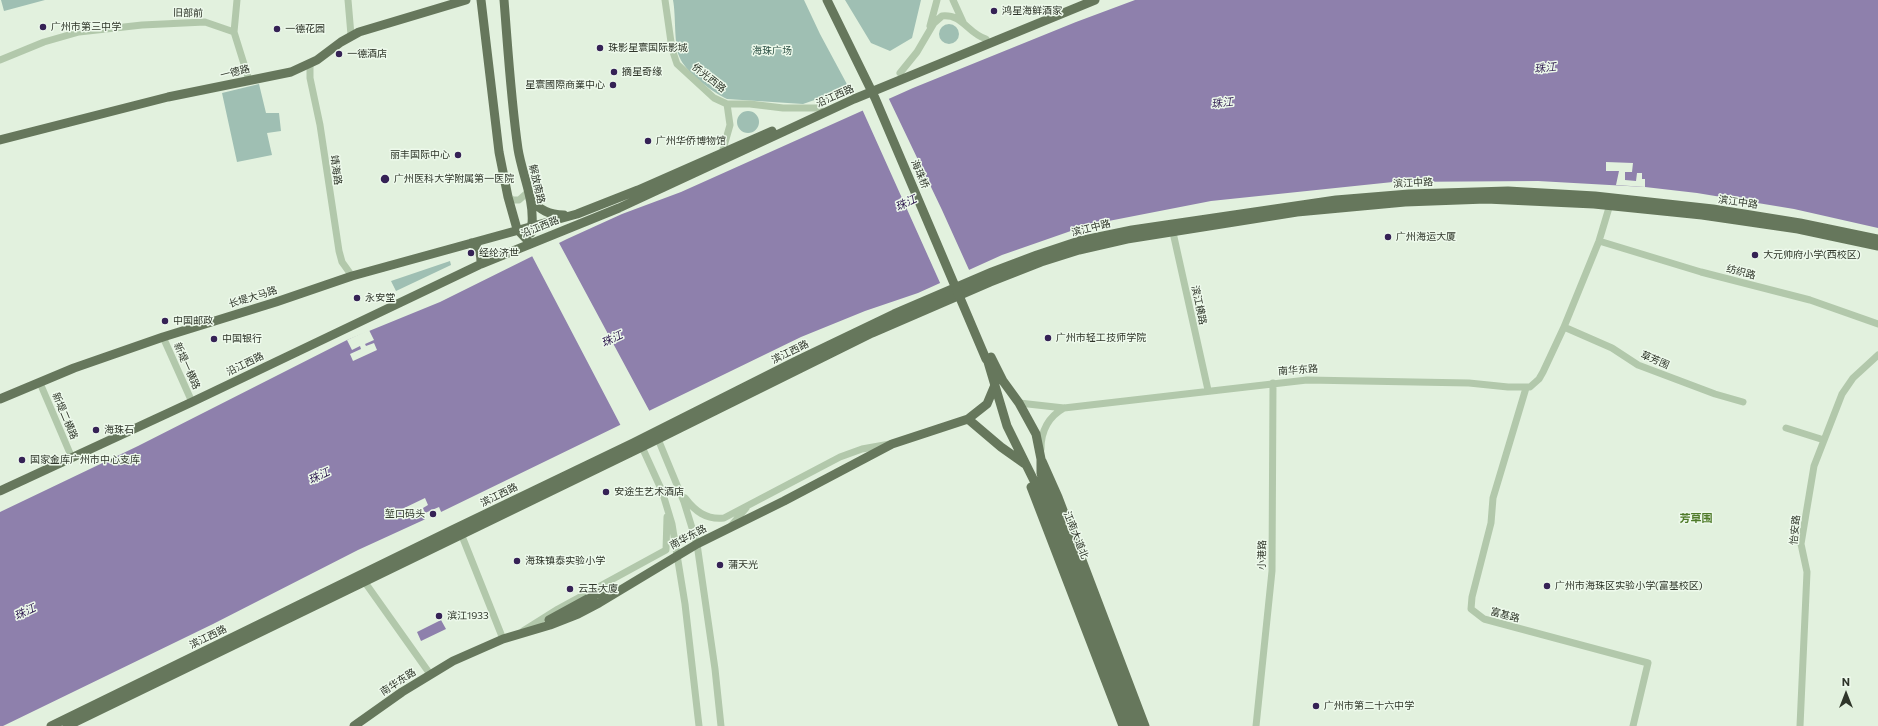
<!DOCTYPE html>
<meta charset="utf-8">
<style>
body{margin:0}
#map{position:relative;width:1878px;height:726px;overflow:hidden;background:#e2f1de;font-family:Commissioner,sans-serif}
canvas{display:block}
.north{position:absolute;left:1826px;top:674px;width:40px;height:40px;-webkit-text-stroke:3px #edf9eb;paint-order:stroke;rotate:0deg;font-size:11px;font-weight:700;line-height:16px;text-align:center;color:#2f362a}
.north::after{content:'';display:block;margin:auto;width:14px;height:18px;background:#2f362a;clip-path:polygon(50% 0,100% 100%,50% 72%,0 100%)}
</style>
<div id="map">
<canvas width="1878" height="726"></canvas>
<div class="north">N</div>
</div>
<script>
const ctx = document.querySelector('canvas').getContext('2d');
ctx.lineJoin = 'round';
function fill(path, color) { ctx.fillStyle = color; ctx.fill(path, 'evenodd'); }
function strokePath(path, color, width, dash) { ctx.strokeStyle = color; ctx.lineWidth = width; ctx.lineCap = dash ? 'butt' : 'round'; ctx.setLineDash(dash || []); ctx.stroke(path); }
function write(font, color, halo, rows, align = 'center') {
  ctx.font = font + ' Commissioner,"Noto Sans SC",sans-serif'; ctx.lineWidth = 3; ctx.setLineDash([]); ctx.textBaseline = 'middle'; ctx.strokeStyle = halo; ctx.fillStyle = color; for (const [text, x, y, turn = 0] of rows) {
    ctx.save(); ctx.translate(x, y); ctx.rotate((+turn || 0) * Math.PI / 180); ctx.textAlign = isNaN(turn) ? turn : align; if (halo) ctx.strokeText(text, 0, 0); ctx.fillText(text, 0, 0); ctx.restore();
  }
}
const green = new Path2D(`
 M1,0H45L4,11Z
 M673,0H804L820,34L849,88L803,104L727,99C712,92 685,72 679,56C674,44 676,15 673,0Z
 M845,0H921L912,38L890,51L871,43Z
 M939 34a10 10 0 1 1 20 0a10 10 0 1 1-20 0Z
 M259,84L266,113H279L281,131L267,133L272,155L237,162L222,93Z
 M737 122a11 11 0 1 1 22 0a11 11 0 1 1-22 0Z
 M450,261L451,265L396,291L391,281Z`);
const water = new Path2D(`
 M1135,0H1878V228L1794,209L1697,193L1645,187L1538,181L1393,182L1211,201L1088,225L1002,255L918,293L865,311L801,337L441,512L358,550L213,624L3,726H0V512L138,446L347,340L440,302L567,239L622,214L681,192L913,88L1076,22Z
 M441,620L446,629L421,641L417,632Z`);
const pier = new Path2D(`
 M888,97L942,210L970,272L941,285L862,109Z
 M1606,162L1633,163L1632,172H1625V180L1636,181L1637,173H1642V179H1645V187L1616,185L1619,171H1606Z
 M558,241L650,412L621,426L531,254Z
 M369,330L374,340L365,344L366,346L374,343L377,350L353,361L350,354L361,349L360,346L352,350L347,340Z
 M425,498L428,505L423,508L425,513L439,507L442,514L426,521L420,510L404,517L400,510Z`);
const minor = new Path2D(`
 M237,0L234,32L249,80
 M348,0L351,35
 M665,0L672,49L677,64L714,98L727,104H750L783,108H820
 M953,0L963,22
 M930,26L937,0
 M0,60L44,42L79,32L142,25L205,22L234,32
 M310,64V78L320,125L339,251L342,262L352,276
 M900,73L917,52L934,23L942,16C963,14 967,33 986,39
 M722,153L730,125L727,104
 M508,197L513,200H519L528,192
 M1172,228L1208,390
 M1599,241L1701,272L1810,300L1878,324
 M1564,327L1612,348L1638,365L1715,394L1743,402
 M163,337L192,402
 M40,383L72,458
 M1526,388L1493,498L1491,523L1472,597L1471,609L1484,619L1648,663L1633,726
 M1019,403L1064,408L1307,380L1469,383L1508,387H1530L1539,379L1543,372L1564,327L1599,241L1611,201
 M1786,428L1824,440
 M654,438L658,439L684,502L697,544L715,669L721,726
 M643,444L642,447L662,491L672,524L685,604L699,726
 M1041,449C1041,431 1048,417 1064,408
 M685,498C695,511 706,520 724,518L840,457L862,449L890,444
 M731,526L746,508
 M460,531L503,639
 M364,581L430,674
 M523,631L558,609L666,550L667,517
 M1256,726L1272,571L1273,383
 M1800,726L1807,572L1801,544L1814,466L1842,394L1853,378L1878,355`);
const major = new Path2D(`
 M481,0L499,152L508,197L517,229L530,243
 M504,0C508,50 511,100 518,149C522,174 534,198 532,224
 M0,140L168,97L291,72L317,60L341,42L359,32L466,0
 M530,199C540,210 549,215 564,215
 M471,243C480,248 481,254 481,264
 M991,357L1003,381L1019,403L1036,434L1041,459V473L1044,486L1063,530L1138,726
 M988,362L1007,426L1047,507L1130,726
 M0,399L74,368L163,337L276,302L352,276L577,214L638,190L772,131
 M968,419L1001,447L1025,464
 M1042,461L1058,497L1145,726
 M1031,487L1123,726
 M0,491L192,402L481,264L619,208L854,99L1095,0
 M549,620L602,591
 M51,726L452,530L633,443L796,361L894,314L992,272L1037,255L1079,241L1132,230L1336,200L1409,194L1508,191L1595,196L1713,209L1800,223L1878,239
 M67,726L642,447L872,333L990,282L1041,262L1079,250L1127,239L1297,212L1405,202L1486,199L1594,204L1702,215L1798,229L1878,246
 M354,726L402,692L453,661L503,639L550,625L578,614L599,603L697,544L784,501L892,444L968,419L987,404L995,385`);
const majorBridge = new Path2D(`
 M827,0L875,98L986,359
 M531,233L532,224`);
const markers = [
 [994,11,4,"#352255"],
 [43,27,4,"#352255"],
 [277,29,4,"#352255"],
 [600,48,4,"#352255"],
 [339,54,4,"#352255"],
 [614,72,4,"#352255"],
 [613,85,4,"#352255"],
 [648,141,4,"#352255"],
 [458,155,4,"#352255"],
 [385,179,5,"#352255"],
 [1388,237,4,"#352255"],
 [471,253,4,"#352255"],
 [1755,255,4,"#352255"],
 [357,298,4,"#352255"],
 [165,321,4,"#352255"],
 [1048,338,4,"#352255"],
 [214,339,4,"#352255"],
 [96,430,4,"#352255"],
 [22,460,4,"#352255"],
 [606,492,4,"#352255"],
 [433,514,4,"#352255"],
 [517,561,4,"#352255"],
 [720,565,4,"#352255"],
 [1547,586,4,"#352255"],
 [570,589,4,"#352255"],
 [439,616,4,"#352255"],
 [1316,706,4,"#352255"]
];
const poiNames = [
 ["鸿星海鲜酒家",1002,11],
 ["广州市第三中学",51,27],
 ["一德花园",285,29],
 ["珠影星寰国际影城",608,48],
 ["一德酒店",347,54],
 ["摘星奇缘",622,72],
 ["星寰國際商業中心",605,85,"right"],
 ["广州华侨博物馆",656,141],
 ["丽丰国际中心",450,155,"right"],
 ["广州医科大学附属第一医院",394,179],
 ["广州海运大厦",1396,237],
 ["经纶济世",479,253],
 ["大元帅府小学(西校区)",1763,255],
 ["永安堂",365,298],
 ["中国邮政",173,321],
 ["广州市轻工技师学院",1056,338],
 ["中国银行",222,339],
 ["海珠石",104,430],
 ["国家金库广州市中心支库",30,460],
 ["安途生艺术酒店",614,492],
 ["堑口码头",425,514,"right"],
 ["海珠镇泰实验小学",525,561],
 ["蒲天光",728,565],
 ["广州市海珠区实验小学(富基校区)",1555,586],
 ["云玉大廈",578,589],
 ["滨江1933",447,616],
 ["广州市第二十六中学",1324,706]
];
const streetNames = [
 ["旧部前",188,13,1],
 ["一德路",235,72,-14],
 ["侨光西路",709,78,38],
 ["沿江西路",835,96,-24],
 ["靖海路",336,170,82],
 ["海珠桥",920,174,67],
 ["滨江中路",1413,183,-3],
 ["解放南路",537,184,77],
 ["滨江中路",1738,202,8],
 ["沿江西路",540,227,-22],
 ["滨江中路",1091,228,-14],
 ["纺织路",1741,272,14],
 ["长堤大马路",253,297,-17],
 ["滨江横路",1199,305,78],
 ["滨江西路",790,352,-26],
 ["草芳围",1655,360,23],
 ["沿江西路",245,364,-26],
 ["新堤一横路",187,366,66],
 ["南华东路",1298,370,-4],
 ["新堤二横路",65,416,67],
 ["滨江西路",499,495,-26],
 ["怡安路",1795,530,-84],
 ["江南大道北",1076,535,68],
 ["南华东路",688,537,-28],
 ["小港路",1262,555,-89],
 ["富基路",1505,615,15],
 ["滨江西路",208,637,-26],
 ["南华东路",398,682,-33]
];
const parkNames = [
 ["海珠广场",772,51]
];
const waterNames = [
 ["珠江",1545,68,-6],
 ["珠江",1222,103,-6],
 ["珠江",906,203,-25],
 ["珠江",612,339,-25],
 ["珠江",319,476,-25],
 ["珠江",25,612,-25]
];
const neighbourhoodNames = [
 ["芳草围",1696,518]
];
fill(green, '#9fbfb3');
fill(water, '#8e80ac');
fill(pier, '#e2f1de');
strokePath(minor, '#b2c8ab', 7);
strokePath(major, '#66775c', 9);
strokePath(majorBridge, '#66775c', 9);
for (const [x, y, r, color] of markers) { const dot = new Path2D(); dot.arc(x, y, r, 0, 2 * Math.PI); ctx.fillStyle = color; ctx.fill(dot); strokePath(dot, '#edf9eb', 1.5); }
write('10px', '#2f362a', '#edf9eb', poiNames, 'left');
write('10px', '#2f362a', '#edf9eb', streetNames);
write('10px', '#2f5347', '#edf9eb', parkNames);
write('italic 11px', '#352255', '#edf9eb', waterNames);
write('bold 11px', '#4e7a28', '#edf9eb', neighbourhoodNames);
</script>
